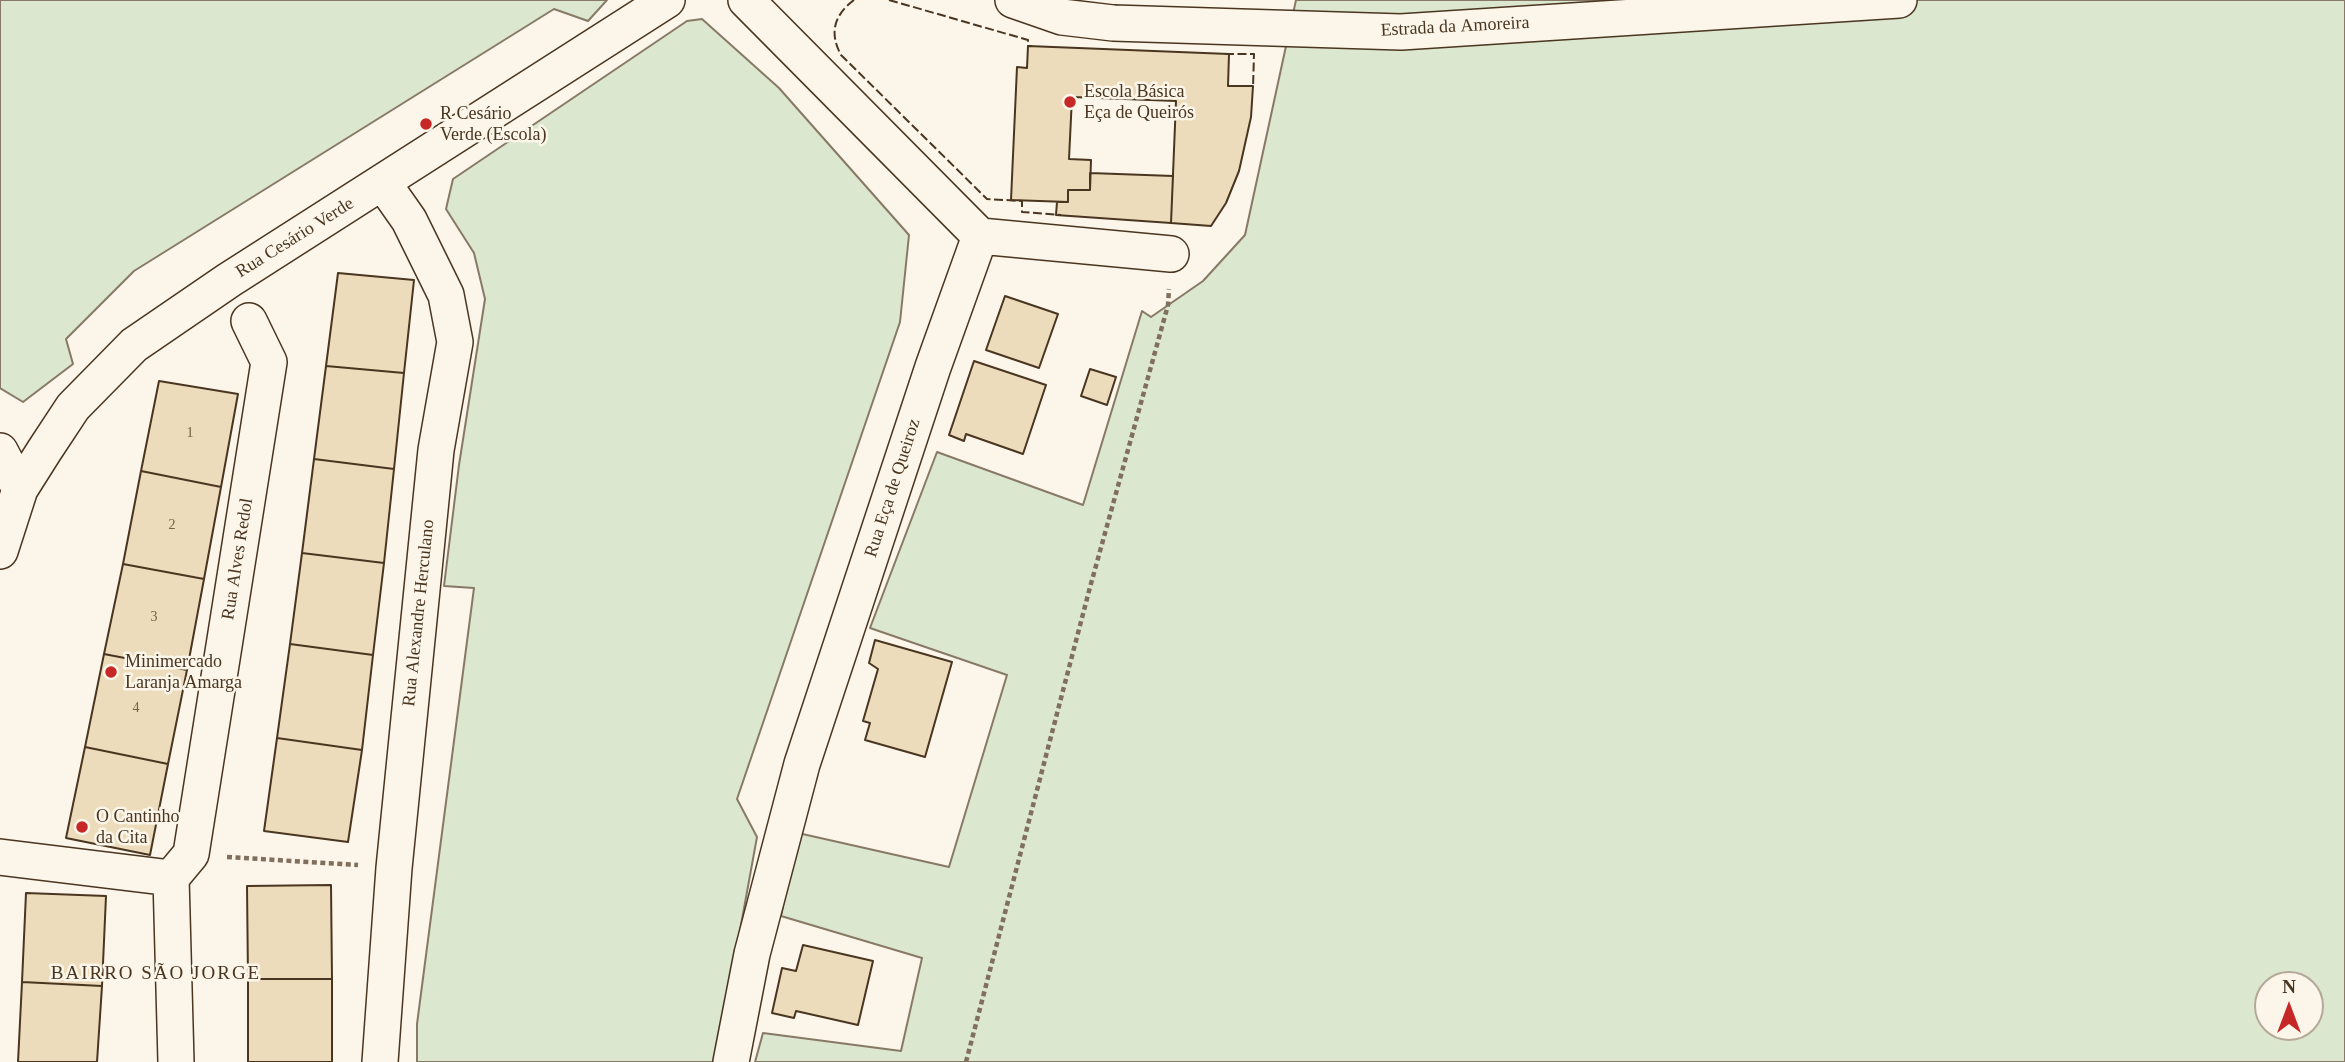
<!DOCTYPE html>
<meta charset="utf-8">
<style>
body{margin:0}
#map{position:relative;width:2345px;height:1062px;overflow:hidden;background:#fbf6e9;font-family:"Times New Roman",serif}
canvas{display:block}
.north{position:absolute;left:2254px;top:971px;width:70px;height:70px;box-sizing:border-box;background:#fbf6e9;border:2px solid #b4a999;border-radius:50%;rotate:0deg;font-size:19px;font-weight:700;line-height:28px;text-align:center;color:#4a3520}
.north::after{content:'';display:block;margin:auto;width:24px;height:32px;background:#c62828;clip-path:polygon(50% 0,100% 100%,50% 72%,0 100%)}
</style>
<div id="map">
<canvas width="2345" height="1062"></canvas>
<div class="north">N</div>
</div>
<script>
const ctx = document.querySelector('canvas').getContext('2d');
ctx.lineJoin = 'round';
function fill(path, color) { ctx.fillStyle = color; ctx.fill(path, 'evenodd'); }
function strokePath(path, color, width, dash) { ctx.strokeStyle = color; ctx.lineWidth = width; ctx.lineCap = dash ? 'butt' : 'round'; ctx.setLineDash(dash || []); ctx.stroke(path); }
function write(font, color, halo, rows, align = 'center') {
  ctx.font = font + ' "Times New Roman",serif'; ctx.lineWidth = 5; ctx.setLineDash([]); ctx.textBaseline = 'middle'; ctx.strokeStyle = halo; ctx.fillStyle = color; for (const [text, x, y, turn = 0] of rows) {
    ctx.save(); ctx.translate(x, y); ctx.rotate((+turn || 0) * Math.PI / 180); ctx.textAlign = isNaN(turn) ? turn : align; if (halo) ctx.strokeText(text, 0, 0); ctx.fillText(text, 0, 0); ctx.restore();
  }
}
const green = new Path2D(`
 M0,0H607L588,21L554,9L134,271L66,339L73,364L23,402L0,388Z
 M1296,0H2345V1062H755L763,1033L901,1051L922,958L781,916L798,833L949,867L1007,675L870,628L937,452L1083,505L1142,311L1151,317L1203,281L1245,235ZM2268,985H2310V1027H2268Z
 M702,19L779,88L909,235L900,322L737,799L757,837L716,1062H417V1024L474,588L444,586L459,465L485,299L474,253L446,209L453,179L687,21Z`);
const building = new Path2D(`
 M1028,46L1229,54L1228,86H1253L1251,117L1239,171L1226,203L1211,226L1171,223L1176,101L1072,97L1069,159L1091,160L1090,190H1068V202L1011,200L1017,67L1027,68Z
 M1090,173L1173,176L1171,223L1056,215L1057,202H1068V190H1090Z
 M338,273L414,280L404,373L326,366Z
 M1005,296L1058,314L1039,368L986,350Z
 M974,361L1046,385L1023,454L966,434L964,441L949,435Z
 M326,366L404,373L394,469L314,459Z
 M1090,369L1116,377L1107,405L1081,396Z
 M159,381L238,394L221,487L141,471Z
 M314,459L394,469L384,563L302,553Z
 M141,471L221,487L204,579L123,564Z
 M302,553L384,563L373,655L290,644Z
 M123,564L204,579L187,670L104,654Z
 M875,640L952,662L925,757L865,740L870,723L863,721L878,669L869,663Z
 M290,644L373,655L362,750L277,738Z
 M104,654L187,670L168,764L85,747Z
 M277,738L362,750L348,842L264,831Z
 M85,747L168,764L150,855L66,838Z
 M331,885L332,979H248L247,886Z
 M26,893L106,896L102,986L22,982Z
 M803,945L873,961L858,1025L796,1011L794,1018L772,1013L782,968L796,971Z
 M248,979H332V1062H248Z
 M22,982L102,986L97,1062H18Z`);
const path = new Path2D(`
 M227,857L358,865
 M966,1062L1089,591L1168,305L1169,289`);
const street = new Path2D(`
 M1013,0L1062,17L1113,23L1401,32L1899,0
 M980,236L1171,254
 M0,451L20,489
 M0,551L20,489L44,451L73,407L134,345L229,280L667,0
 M0,857L171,878
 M176,1062L171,878L191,854L269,362L249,321
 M380,1062L394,868L436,450L455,342L446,295L409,220L383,183
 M731,1062L752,954L802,764L933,367L980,236L746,0`);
const fence = new Path2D(`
 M854,0C834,15 829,33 841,55L987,199L1022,201V212L1061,215
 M889,0L1028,40V46H1032
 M1225,54H1254L1253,88`);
const markers = [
 [1070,102,7,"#c62828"],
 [426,124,7,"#c62828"],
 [111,672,7,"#c62828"],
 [82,827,7,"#c62828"]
];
const numberNames = [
 ["1",190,433],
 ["2",172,525],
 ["3",154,617],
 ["4",136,708]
];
const streetNames = [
 ["Estrada da Amoreira",1455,27,-3],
 ["Rua Cesário Verde",295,238,-32],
 ["Rua Eça de Queiroz",893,488,-72],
 ["Rua Alves Redol",238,559,-81],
 ["Rua Alexandre Herculano",419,613,-84]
];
const poiNames = [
 ["Escola Básica",1084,92],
 ["Eça de Queirós",1084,113],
 ["R Cesário",440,114],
 ["Verde (Escola)",440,135],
 ["Minimercado",125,662],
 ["Laranja Amarga",125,683],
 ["O Cantinho",96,817],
 ["da Cita",96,838]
];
const neighbourhoodNames = [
 ["BAIRRO SÃO JORGE",156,974]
];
fill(green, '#dce7d0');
strokePath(green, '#887966', 2);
fill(building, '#ecdcbc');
strokePath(building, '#4a3520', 2);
strokePath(street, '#4a3520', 38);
strokePath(path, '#7f6f5c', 4.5, [5, 3.5]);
strokePath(street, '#fbf6e9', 35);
strokePath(fence, '#4a3520', 2, [9, 3.5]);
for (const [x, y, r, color] of markers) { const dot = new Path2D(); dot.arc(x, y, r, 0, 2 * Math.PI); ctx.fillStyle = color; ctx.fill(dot); strokePath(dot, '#fbf6e9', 2.5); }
write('14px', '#725f47', null, numberNames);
write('18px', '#4a3520', '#fbf6e9', streetNames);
write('18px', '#4a3520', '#fbf6e9', poiNames, 'left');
ctx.letterSpacing = '2px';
write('19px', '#4a3520', '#fbf6e9', neighbourhoodNames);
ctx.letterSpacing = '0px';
</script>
